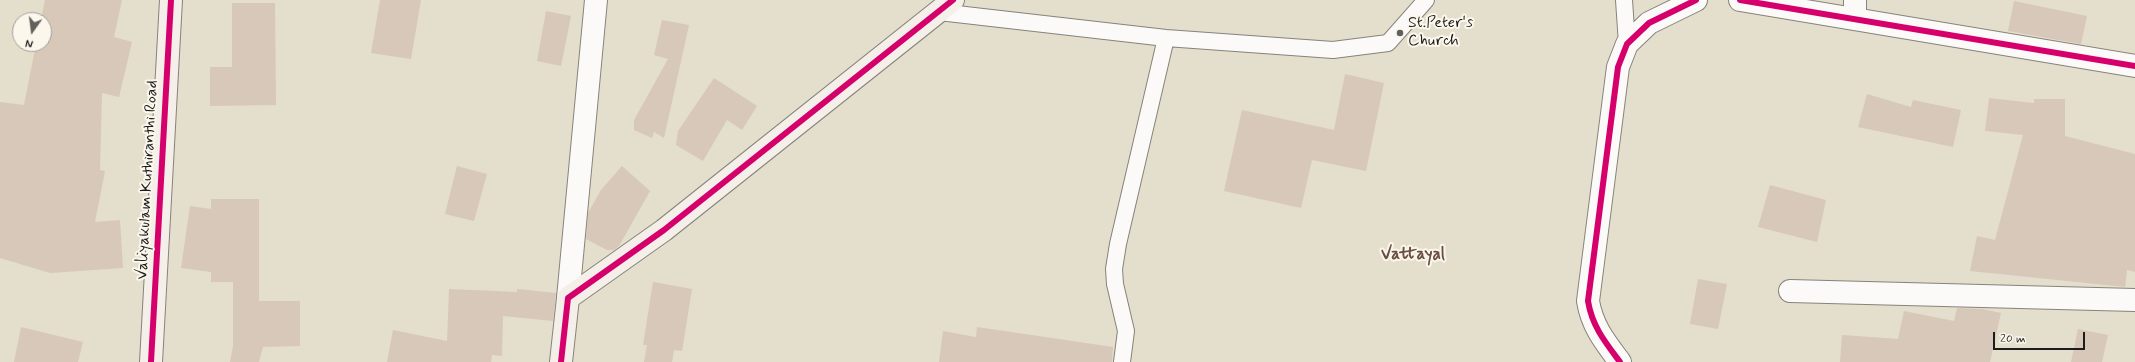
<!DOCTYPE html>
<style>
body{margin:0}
#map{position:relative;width:2135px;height:362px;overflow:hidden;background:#e4decd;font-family:Mynerve,sans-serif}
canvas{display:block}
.north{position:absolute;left:12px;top:12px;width:40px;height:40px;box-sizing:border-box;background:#fbf7ec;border:1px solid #a29f99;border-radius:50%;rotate:194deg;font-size:11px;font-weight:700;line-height:16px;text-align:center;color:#1c1c1c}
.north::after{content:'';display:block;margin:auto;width:14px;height:18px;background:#62605a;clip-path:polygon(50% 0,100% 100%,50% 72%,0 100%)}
.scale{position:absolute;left:1993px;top:332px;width:92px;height:18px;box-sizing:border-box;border:2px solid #1c1c1c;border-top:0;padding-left:5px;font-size:12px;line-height:14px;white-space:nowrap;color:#1c1c1c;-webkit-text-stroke:3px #fbf7ec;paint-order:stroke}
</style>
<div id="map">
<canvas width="2135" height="362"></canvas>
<div class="north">N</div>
<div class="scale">20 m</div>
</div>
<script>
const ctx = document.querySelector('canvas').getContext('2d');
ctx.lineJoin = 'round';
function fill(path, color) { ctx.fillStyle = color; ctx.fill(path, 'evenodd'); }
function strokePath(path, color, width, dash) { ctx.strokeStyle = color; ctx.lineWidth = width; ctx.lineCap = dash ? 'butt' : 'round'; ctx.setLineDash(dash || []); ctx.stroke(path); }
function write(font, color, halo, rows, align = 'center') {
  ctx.font = font + ' Mynerve,sans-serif'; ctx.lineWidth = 4; ctx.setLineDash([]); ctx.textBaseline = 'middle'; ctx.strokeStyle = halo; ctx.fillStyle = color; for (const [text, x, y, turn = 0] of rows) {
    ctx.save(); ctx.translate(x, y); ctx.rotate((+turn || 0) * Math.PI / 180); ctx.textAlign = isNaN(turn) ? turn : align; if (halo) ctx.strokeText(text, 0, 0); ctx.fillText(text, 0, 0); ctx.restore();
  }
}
const building = new Path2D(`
 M45,0H122L114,37L132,42L119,97L102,93L100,170L105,171L95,222L120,220L123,268L50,273L0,258V102L24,105L36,44H44V20H41Z
 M380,0H421L411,59L371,53Z
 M2014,1L2087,16L2081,44L2008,31Z
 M232,3H275L276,105L210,106V67H232Z
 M546,11L571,16L561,66L537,61Z
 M662,20L689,25L664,138L654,132L652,138L634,130V120L668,59L654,55Z
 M1345,74L1384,83L1366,171L1312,160L1301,208L1224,191L1242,110L1334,130Z
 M714,78L757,106L742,130L727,120L703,161L676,145L678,131Z
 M1867,94L1911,107L1913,100L1961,110L1953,147L1858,127Z
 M1989,98L2034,103V99H2065V136L2135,154V272L2127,270L2125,287L1970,271L1977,236L1995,240L2023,135L1985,131Z
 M457,166L487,174L474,221L445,214Z
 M622,166L650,191L619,246L614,250H607L586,239L588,213L601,190Z
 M1770,185L1826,200L1817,242L1758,227Z
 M211,199H259V301H300V346L263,347L259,362H230L233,346V282H211V272L181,268L190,206L211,209Z
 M1698,279L1727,284L1718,329L1690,324Z
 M653,282L692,289L682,351L674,350L672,362H644L647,345H643Z
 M449,289L517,292V289L556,293L553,321L503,316L502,356L492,355L491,362H387L393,330L447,341Z
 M1957,308L1982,309L2001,313L1990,362H1840L1842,335L1898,339L1904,311L1954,321Z
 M21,327L83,342L78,362H14Z
 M977,327L1113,347L1112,362H939L943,331L976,337Z
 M2078,329L2108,335L2102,362H2071Z`);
const lane = new Path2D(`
 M1624,0L1627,44
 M939,12L1166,38L1333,50L1388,43L1426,0
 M1122,362L1126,331L1115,284L1114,269L1118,244L1166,38`);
const street = new Path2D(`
 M1740,0L2135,66
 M1855,0V19
 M1790,291L2135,300
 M568,298L596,0
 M1620,362C1605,342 1592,326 1588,301L1618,67L1627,44L1649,23L1696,0`);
const secondary = new Path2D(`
 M151,362L171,0
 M561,362L568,298L664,230L953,0`);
const cycleway = new Path2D(`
 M1740,0L2135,66
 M151,362L171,0
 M561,362L568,298L664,230L953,0
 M1620,362C1605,342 1592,326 1588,301L1618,67L1627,44L1649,23L1696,0`);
const markers = [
 [1400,33,4,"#62605a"]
];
const poiNames = [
 ["St.Peter's",1408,24],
 ["Church",1408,42]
];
const streetNames = [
 ["Valiyakulam Kuthiranthi Road",148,180,-87]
];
const neighbourhoodNames = [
 ["Vattayal",1413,255]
];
fill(building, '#d8c8b9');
strokePath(lane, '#86837a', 18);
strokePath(street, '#86837a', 24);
strokePath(secondary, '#86837a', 24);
strokePath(lane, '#fbfaf8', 16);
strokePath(street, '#fbfaf8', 22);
strokePath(secondary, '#f4f0e9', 22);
strokePath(cycleway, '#d6006c', 6);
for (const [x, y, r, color] of markers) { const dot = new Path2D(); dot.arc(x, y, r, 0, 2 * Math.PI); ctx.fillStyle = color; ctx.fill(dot); strokePath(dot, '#fbf7ec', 1.5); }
write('16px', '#1c1c1c', '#fbf7ec', poiNames, 'left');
write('16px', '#1c1c1c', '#fbf7ec', streetNames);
write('bold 17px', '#6a4f42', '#fbf7ec', neighbourhoodNames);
</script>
